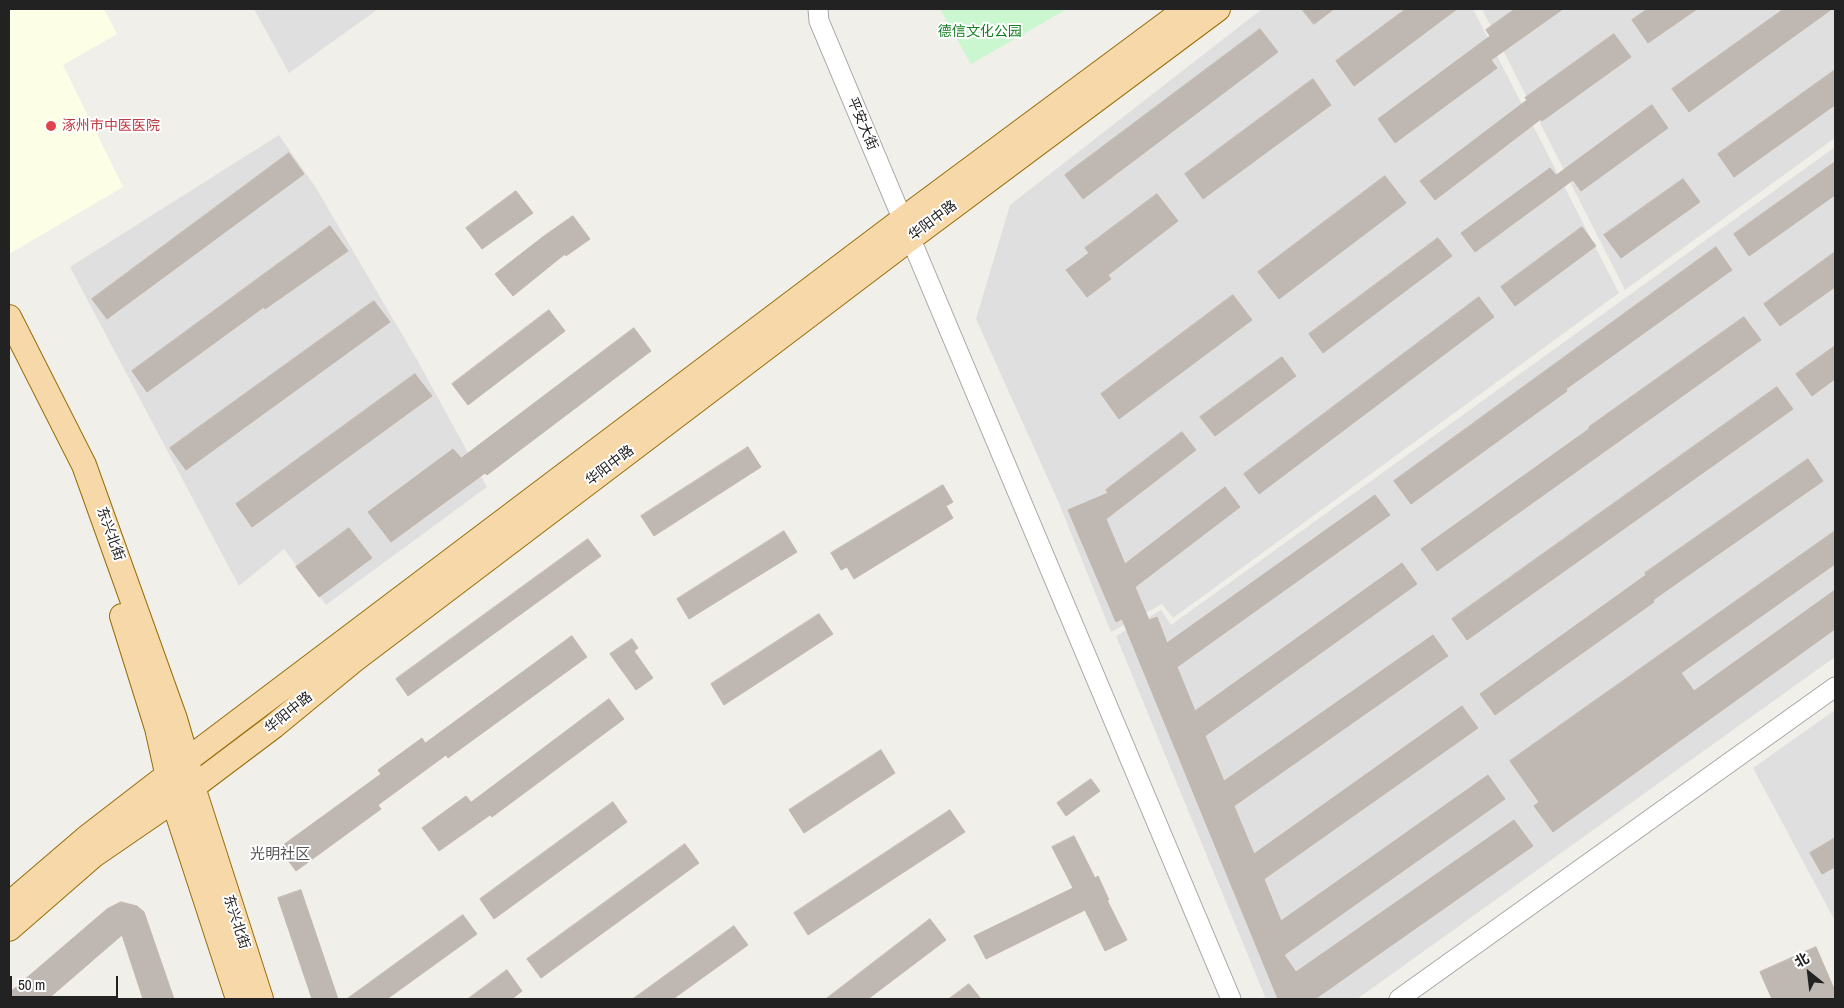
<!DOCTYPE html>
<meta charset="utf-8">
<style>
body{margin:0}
#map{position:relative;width:1844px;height:1008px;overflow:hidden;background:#f1efe9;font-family:"Archivo Narrow","Noto Sans SC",sans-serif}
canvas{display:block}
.frame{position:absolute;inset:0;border:10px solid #222;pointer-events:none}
.north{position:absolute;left:1784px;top:948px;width:50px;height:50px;-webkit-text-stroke:4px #fff;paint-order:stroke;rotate:331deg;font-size:14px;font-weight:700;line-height:20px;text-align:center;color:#222}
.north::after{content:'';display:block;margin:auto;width:18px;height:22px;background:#222;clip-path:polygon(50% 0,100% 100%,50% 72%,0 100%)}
.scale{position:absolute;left:10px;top:976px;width:108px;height:22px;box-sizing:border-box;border:2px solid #222;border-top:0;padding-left:6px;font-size:15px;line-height:18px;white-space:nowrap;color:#222;-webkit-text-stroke:4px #fff;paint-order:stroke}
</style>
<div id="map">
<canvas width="1844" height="1008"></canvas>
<div class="frame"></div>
<div class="north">北</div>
<div class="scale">50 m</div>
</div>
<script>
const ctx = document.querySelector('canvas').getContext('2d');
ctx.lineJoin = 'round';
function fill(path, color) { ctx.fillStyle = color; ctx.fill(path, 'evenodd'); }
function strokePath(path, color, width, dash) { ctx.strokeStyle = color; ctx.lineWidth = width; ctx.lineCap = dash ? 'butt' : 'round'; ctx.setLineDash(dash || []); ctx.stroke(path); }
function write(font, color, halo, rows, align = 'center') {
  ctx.font = font + ' "Archivo Narrow","Noto Sans SC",sans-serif'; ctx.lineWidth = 4; ctx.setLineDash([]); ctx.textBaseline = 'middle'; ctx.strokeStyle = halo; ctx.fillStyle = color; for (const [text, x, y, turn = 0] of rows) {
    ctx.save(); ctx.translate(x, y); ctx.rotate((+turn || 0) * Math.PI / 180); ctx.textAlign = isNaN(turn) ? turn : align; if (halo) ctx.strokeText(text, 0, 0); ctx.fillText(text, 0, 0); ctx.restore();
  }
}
const residential = new Path2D(`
 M254,9H378L289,73Z
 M1262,9H1473L1619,293L1173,618L1162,604L1111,632L1058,501L976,319L1010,205Z
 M1482,9H1835V138L1625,290Z
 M279,135L316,188L416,358L487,487L326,605L284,549L239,586L70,267Z
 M1835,147V657L1357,999H1266L1116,636L1161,610L1171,625Z
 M1835,710V921L1753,768Z`);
const education = new Path2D(`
 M9,9H104L117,34L63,65L123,187L9,254Z`);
const park = new Path2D(`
 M940,9H1067L971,64Z`);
const building = new Path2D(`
 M1302,9H1334L1314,24Z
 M1406,9H1457L1354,86L1336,61Z
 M1515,9H1563L1491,60L1497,68L1395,143L1378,119L1490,36L1486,30Z
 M1648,9H1697L1648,43L1632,20Z
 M1784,9H1832L1689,112L1672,89Z
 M1260,29L1278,52L1083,199L1065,175Z
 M1614,34L1631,57L1542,121L1541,119L1435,200L1420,181L1527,100L1525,98Z
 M1835,70V105L1734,177L1718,154Z
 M1313,79L1331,105L1203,199L1185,174Z
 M1652,105L1668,128L1581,191L1573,180L1475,252L1461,233L1550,168L1556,175Z
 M289,153L304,174L107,319L92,299Z
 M1835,162V195L1749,256L1734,234Z
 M1385,176L1406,203L1279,299L1258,272Z
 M1683,179L1700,202L1621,258L1604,235Z
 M516,191L533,213L482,249L466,228Z
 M1157,194L1178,221L1108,275L1111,279L1087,297L1066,270L1089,253L1085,248Z
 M573,216L590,239L566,256L565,254L513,296L495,274L544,236Z
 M330,226L348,251L265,309L264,307L147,392L132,371Z
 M1582,227L1596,246L1515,306L1501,287Z
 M1438,238L1452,256L1323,353L1309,334Z
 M1716,247L1732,270L1566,389L1567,391L1411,504L1394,481Z
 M1835,252V287L1780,326L1764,304Z
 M1233,295L1252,320L1119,419L1101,394Z
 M1479,297L1494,317L1259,494L1244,474Z
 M374,301L390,322L186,470L170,448Z
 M549,310L565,331L468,405L452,384Z
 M1744,317L1761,340L1437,571L1421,549L1589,429V427Z
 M634,328L651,351L487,475L485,473L391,542L368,512L453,449L461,458Z
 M1835,346V379L1812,396L1796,374Z
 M1282,357L1296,376L1215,436L1200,417Z
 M415,374L432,396L252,527L236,504Z
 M1777,387L1793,409L1467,640L1452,619Z
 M1182,432L1196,450L1106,519L1125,564L1225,487L1240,507L1135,587L1149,620L1157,617L1167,643L1375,495L1390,515L1177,667L1195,711L1402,563L1417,584L1205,736L1224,781L1433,635L1448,656L1234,806L1254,854L1462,706L1478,728L1264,879L1281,921L1488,775L1505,799L1284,955L1296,972L1514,820L1533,846L1315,999H1278L1122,619L1116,622L1068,510L1108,493L1106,490Z
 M748,447L761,467L654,536L641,516Z
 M1808,459L1823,481L1653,600L1654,602L1495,715L1480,694L1646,575L1645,573Z
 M943,485L953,502L946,506L953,518L854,579L847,567L841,570L831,553Z
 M349,528L372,558L319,597L296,567Z
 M784,531L797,552L689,619L677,599Z
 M1835,531V564L1681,673L1694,691L1835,590V629L1553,832L1534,806L1539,802L1510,761Z
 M588,539L601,556L408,696L396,679Z
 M819,614L833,634L724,705L711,684Z
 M572,636L587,657L448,758L446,755L378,805L381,809L296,871L279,848L381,774L378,770L422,738L425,743Z
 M632,639L638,648L634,651L653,678L636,690L610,654Z
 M609,699L624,719L492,817L490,815L439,851L422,828L466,796L471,802Z
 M881,750L895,773L804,833L789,810Z
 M1091,779L1100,791L1066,816L1057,803Z
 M613,802L627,822L494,919L480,899Z
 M950,810L965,832L808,935L794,913Z
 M1074,836L1095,878L1098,876L1109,900H1107L1127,940L1105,951L1085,910L986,959L974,936L1073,888L1052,847Z
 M1835,838V867L1822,874L1810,853Z
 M685,844L699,863L541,978L527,959Z
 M301,890L338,999H312L278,898Z
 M121,902L137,906L144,912L174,999H143L122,935L48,999H9V993L107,909Z
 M463,915L477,934L387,999H347Z
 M930,919L946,940L868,999H826Z
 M734,926L748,945L673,999H633Z
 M1816,947L1835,991V999H1772L1760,972Z
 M507,970L522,991L512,999H468Z
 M969,984L981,999H949Z`);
const minor = new Path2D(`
 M818,9L819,21L1231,999
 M1399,999L1835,687`);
const major = new Path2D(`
 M9,317L84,465L175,719L187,760L193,787L261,999
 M122,616L157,728L173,800L238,999
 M9,904L86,838L187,760L903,219L1186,9
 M9,929L94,855L193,787L274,726L353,661L911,238L1218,9`);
const markers = [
 [51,126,6,"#e0444e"]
];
const parkNames = [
 ["德信文化公园",980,32]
];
const streetNames = [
 ["平安大街",862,124,67],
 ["华阳中路",933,221,-37],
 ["华阳中路",610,466,-37],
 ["东兴北街",110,534,70],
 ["华阳中路",289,713,-39],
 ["东兴北街",236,922,72]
];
const healthNames = [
 ["涿州市中医医院",62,126]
];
const neighbourhoodNames = [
 ["光明社区",280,855]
];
fill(residential, '#e0dfdf');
fill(education, '#fdfee6');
fill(park, '#caf7d0');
fill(building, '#bfb8b2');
strokePath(building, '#c2b7ac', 1);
strokePath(minor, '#a6a6a6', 21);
strokePath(major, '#976e09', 26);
strokePath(minor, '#fff', 19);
strokePath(major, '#f7d8a9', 24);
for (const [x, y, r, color] of markers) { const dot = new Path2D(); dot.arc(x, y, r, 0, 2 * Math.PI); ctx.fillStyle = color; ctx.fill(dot); strokePath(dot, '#fff', 2); }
write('14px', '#137d20', '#fff', parkNames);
write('14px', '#222', '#fff', streetNames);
write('14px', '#be3a42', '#fff', healthNames, 'left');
write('15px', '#555', '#fff', neighbourhoodNames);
</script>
